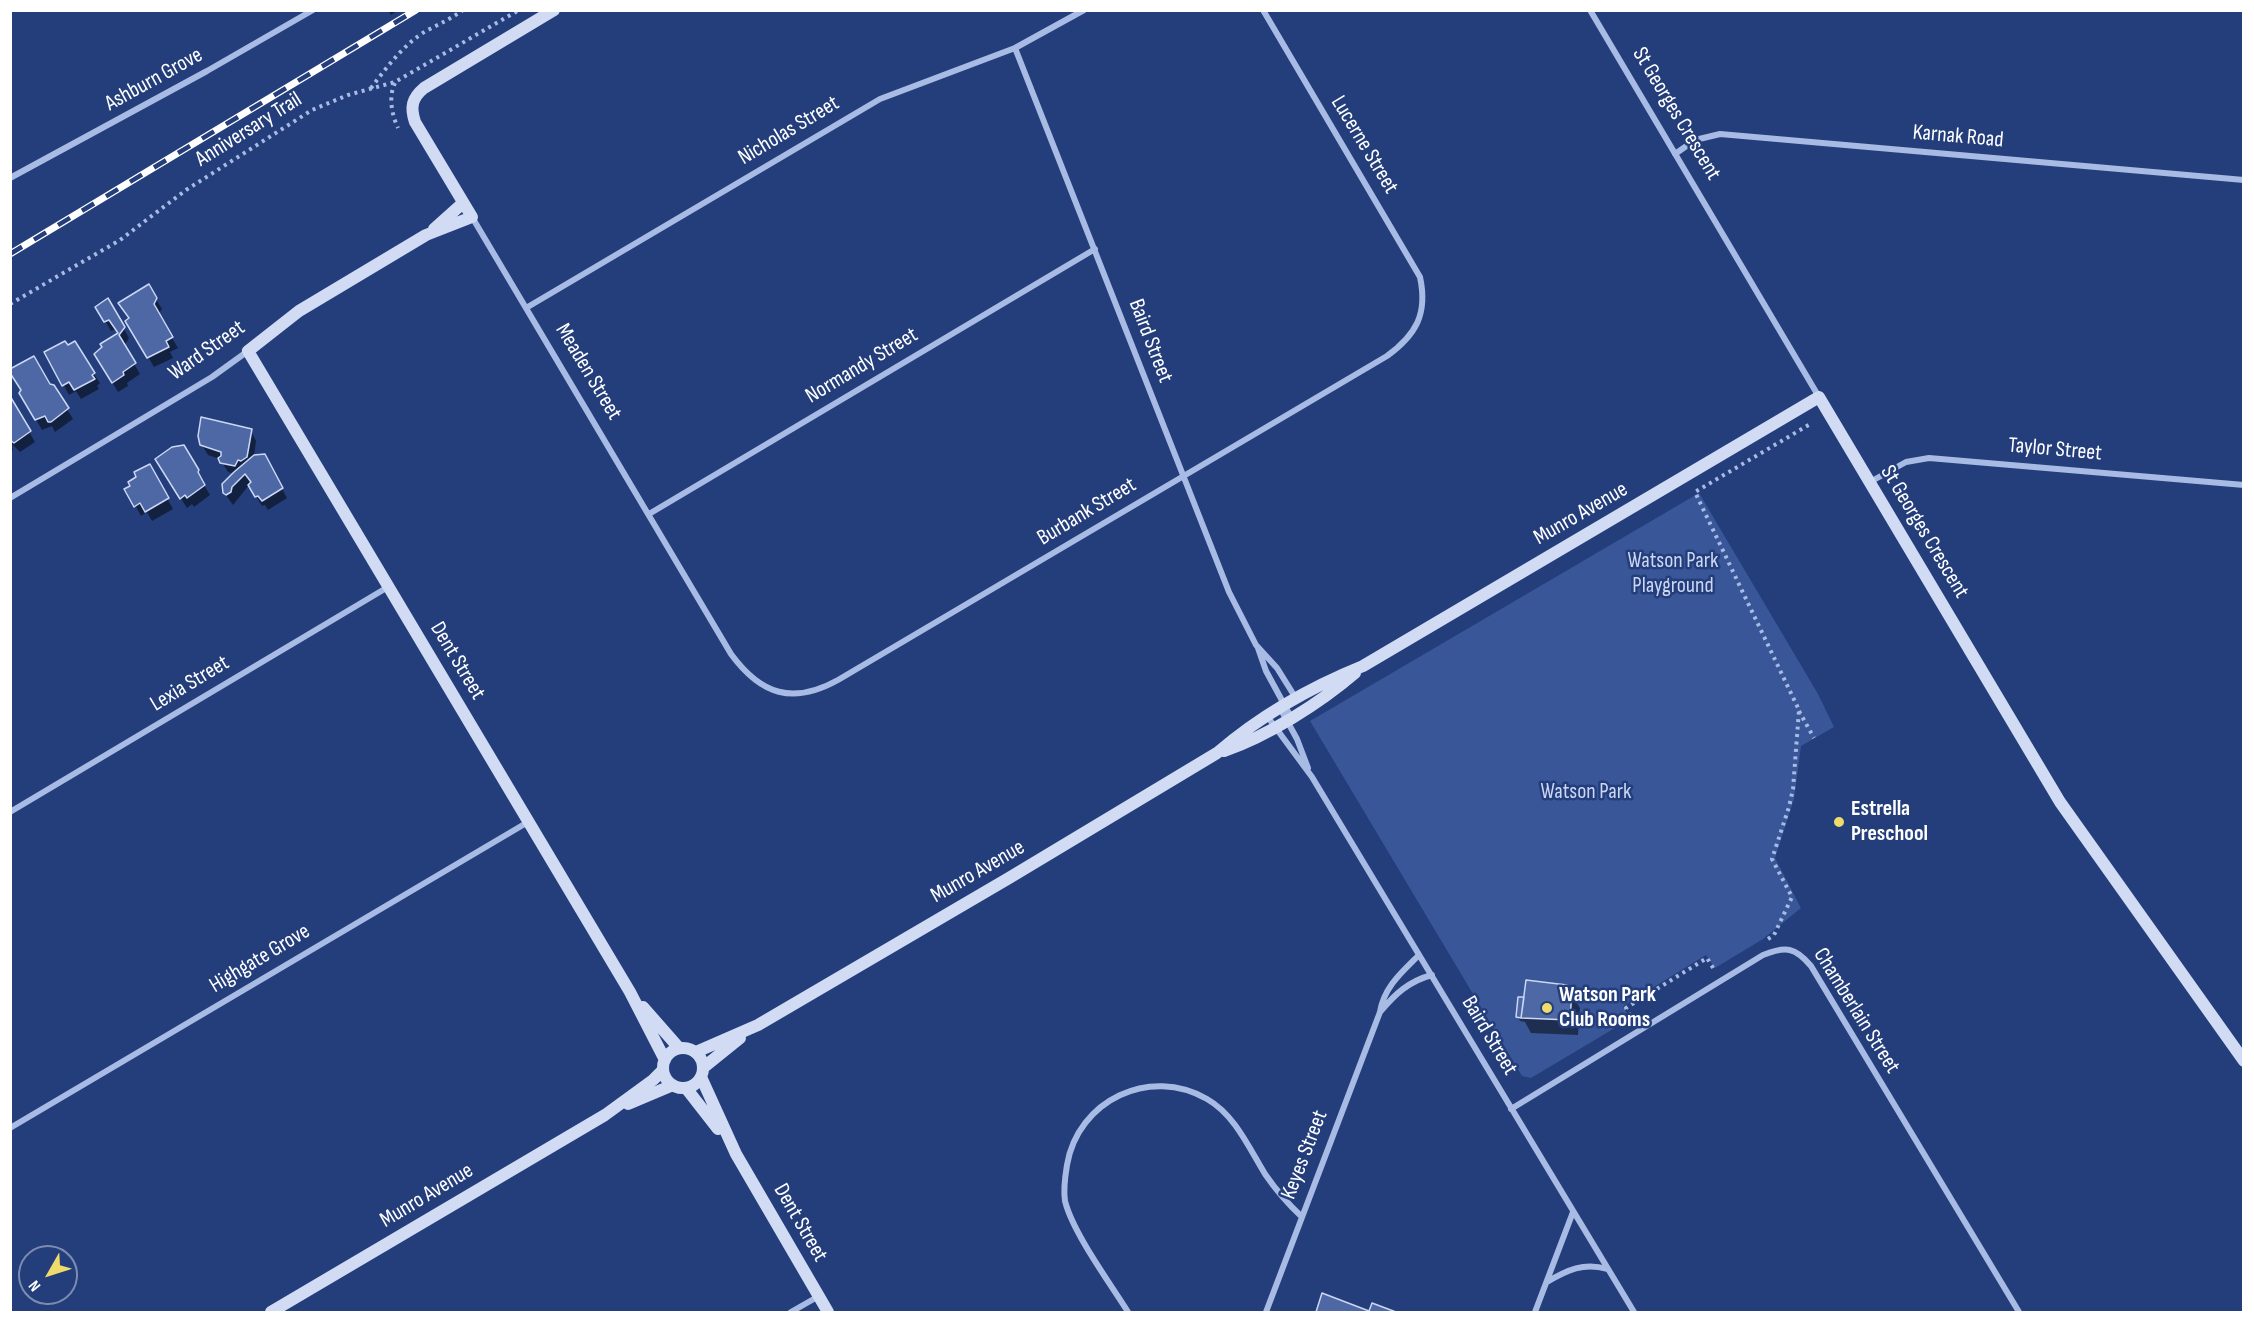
<!DOCTYPE html>
<style>
body{margin:0}
#map{position:relative;width:2254px;height:1323px;overflow:hidden;background:#243e7b;font-family:"Sofia Sans Condensed",sans-serif}
canvas{display:block}
.frame{position:absolute;inset:0;border:12px solid #fff;pointer-events:none}
.north{position:absolute;left:18px;top:1245px;width:60px;height:60px;box-sizing:border-box;background:#243e7b;border:2px solid #7c8bb0;border-radius:50%;rotate:231deg;font-size:16px;font-weight:700;line-height:24px;text-align:center;color:#fff}
.north::after{content:'';display:block;margin:auto;width:21px;height:27px;background:#eedb6c;clip-path:polygon(50% 0,100% 100%,50% 72%,0 100%)}
</style>
<div id="map">
<canvas width="2254" height="1323"></canvas>
<div class="frame"></div>
<div class="north">N</div>
</div>
<script>
const ctx = document.querySelector('canvas').getContext('2d');
ctx.lineJoin = 'round';
function fill(path, color) { ctx.fillStyle = color; ctx.fill(path, 'evenodd'); }
function strokePath(path, color, width, dash) { ctx.strokeStyle = color; ctx.lineWidth = width; ctx.lineCap = dash ? 'butt' : 'round'; ctx.setLineDash(dash || []); ctx.stroke(path); }
function write(font, color, halo, rows, align = 'center') {
  ctx.font = font + ' "Sofia Sans Condensed",sans-serif'; ctx.lineWidth = 5; ctx.setLineDash([]); ctx.textBaseline = 'middle'; ctx.strokeStyle = halo; ctx.fillStyle = color; for (const [text, x, y, turn = 0] of rows) {
    ctx.save(); ctx.translate(x, y); ctx.rotate((+turn || 0) * Math.PI / 180); ctx.textAlign = isNaN(turn) ? turn : align; if (halo) ctx.strokeText(text, 0, 0); ctx.fillText(text, 0, 0); ctx.restore();
  }
}
const green = new Path2D(`
 M1699,493L1818,694L1834,727L1801,746L1794,799L1775,858L1801,908L1763,939L1715,968L1706,955L1623,1006L1630,1019L1531,1078L1522,1076L1310,721Z`);
const shadow = new Path2D(`
 M388,10H398L391,15Z
 M148,286L162,309L158,315L178,348L170,352L173,358L154,367L127,321L130,319Z
 M108,300L129,338L124,346L140,374L127,383L128,386L118,392L96,354L119,334L116,329L111,331L97,307Z
 M46,352L94,374L100,383L97,386L99,389L81,399L76,391L69,395Z
 M49,385L53,386L73,419L55,432L52,426L42,430L21,393Z
 M10,399L35,442L20,452L12,444L13,450L10,451Z
 M251,431L256,441L254,456L270,466L287,498L268,510L265,505L262,506L249,485L233,505L223,491L235,474L228,472L220,459L208,455L202,445Z
 M183,446L204,481L203,483L210,495L194,507L192,504L187,508L162,469Z
 M149,466L173,509L152,521L147,512L141,516L127,490L132,487Z
 M1566,986L1580,1008L1578,1035L1531,1033L1525,1022L1520,1021L1518,1017Z
 M1323,1295L1369,1312H1318Z`);
const building = new Path2D(`
 M149,284L157,298L154,304L173,337L166,341L169,347L147,358L125,321L129,318L118,303Z
 M108,298L125,327L119,335L136,363L123,372L124,375L112,383L94,354L102,347L100,344L118,333L109,320L104,322L95,307Z
 M65,341L68,345L75,341L95,373L92,375L95,379L74,390L69,382L62,386L44,352Z
 M34,356L50,384L54,385L69,408L51,422H48L45,416L35,420L19,393L21,390L10,373V369Z
 M10,396L31,431L14,443L10,440Z
 M201,417L252,429L247,457L241,461L238,460L235,466L220,463L218,458L221,456V452L200,445L198,436Z
 M184,445L199,470L198,472L205,485L187,498L185,495L180,499L155,459L172,447Z
 M265,454L283,488L262,501L258,496L255,497L248,485L251,482L245,474L232,487L231,492L226,495L223,493L222,484L234,472L254,455Z
 M150,464L169,498L145,512L140,503L134,507L124,489L130,486L128,482L136,477L134,472Z
 M1526,980L1567,985L1566,991H1572L1570,1020L1521,1018Z
 M1518,997H1524L1521,1018L1516,1017Z
 M1322,1293L1369,1311L1372,1303L1396,1312H1316Z`);
const path = new Path2D(`
 M395,83C388,97 392,115 398,128
 M371,88C386,68 405,43 426,31C439,24 451,19 463,10
 M10,304L120,240L186,190L312,110L348,95L395,82L519,10
 M1799,711L1814,738
 M1768,939L1774,935L1792,897L1772,859L1789,807L1793,789L1799,710L1695,492L1812,423
 M1634,1022L1626,1008L1707,958L1715,971`);
const street = new Path2D(`
 M1590,10L1819,397
 M1015,48L1229,592L1256,645L1277,668L1297,700
 M1675,154L1695,140L1720,134L2244,180
 M10,178L207,71L313,10
 M472,217L731,654C761,695 793,705 838,680L1387,356C1416,335 1428,314 1420,277L1263,10
 M526,308L880,99L1015,48L1084,10
 M1870,482L1906,462L1929,458L2244,485
 M10,498L212,377L248,351
 M649,514L1095,249
 M1258,648L1266,671L1291,717
 M1280,708L1297,739L1308,768
 M1267,716L1312,777L1634,1312
 M10,812L388,587
 M1380,1012C1395,994 1409,981 1432,975
 M1511,1109L1763,955C1786,946 1795,947 1811,966L2019,1312
 M10,1128L528,822
 M1547,1282C1567,1270 1584,1262 1607,1269
 M791,1312L819,1296
 M1128,1312C1110,1283 1073,1233 1065,1201C1063,1189 1065,1177 1067,1165C1078,1100 1150,1066 1207,1099C1235,1115 1249,1148 1265,1174C1276,1190 1287,1203 1301,1216
 M1266,1312L1380,1012C1384,987 1402,972 1419,955
 M1535,1312L1573,1212`);
const secondary = new Path2D(`
 M554,10L424,88C412,98 410,107 415,122L472,217L426,235L299,311L248,351L630,992L665,1060
 M434,229L463,203
 M1224,751C1268,736 1320,703 1355,673
 M643,1007L679,1048
 M663 1068a20 20 0 1 1 40 0a20 20 0 1 1-40 0Z
 M696,1052L758,1025L1009,878L1217,753C1260,716 1311,687 1363,666L1819,397L2060,802L2244,1061
 M704,1067L740,1038
 M701,1077L736,1154L828,1312
 M686,1088L718,1129
 M628,1104L673,1085
 M271,1312L605,1115L653,1080L663,1070`);
const rail = new Path2D(`
 M10,254L416,10`);
const markers = [
 [1839,822,6,"#eedb6c"],
 [1547,1008,6,"#eedb6c"]
];
const streetNames = [
 ["Ashburn Grove",154,80,-29],
 ["St Georges Crescent",1676,114,59],
 ["Anniversary Trail",249,130,-32],
 ["Nicholas Street",789,131,-31],
 ["Karnak Road",1958,137,5],
 ["Lucerne Street",1364,145,59],
 ["Baird Street",1150,341,69],
 ["Ward Street",207,351,-35],
 ["Normandy Street",862,366,-31],
 ["Meaden Street",588,372,59],
 ["Taylor Street",2055,450,5],
 ["Burbank Street",1087,512,-31],
 ["Munro Avenue",1581,514,-30],
 ["St Georges Crescent",1924,532,59],
 ["Dent Street",457,661,59],
 ["Lexia Street",190,684,-31],
 ["Munro Avenue",978,872,-30],
 ["Highgate Grove",260,959,-31],
 ["Chamberlain Street",1856,1011,58],
 ["Baird Street",1489,1036,59],
 ["Keyes Street",1305,1155,-69],
 ["Munro Avenue",427,1196,-31],
 ["Dent Street",800,1223,60]
];
const parkNames = [
 ["Watson Park",1673,561],
 ["Playground",1673,586],
 ["Watson Park",1586,792]
];
const poiNames = [
 ["Estrella",1851,809],
 ["Preschool",1851,834],
 ["Watson Park",1559,995],
 ["Club Rooms",1559,1020]
];
fill(green, '#385698');
fill(shadow, '#0007');
fill(building, '#4d68a4');
strokePath(building, '#cbd7f4', 1.5);
strokePath(path, '#a8bbe4', 4, [3, 4.5]);
strokePath(street, '#a8bbe4', 6);
strokePath(secondary, '#d1dbf4', 12);
strokePath(rail, '#fff', 7);
strokePath(rail, '#243e7b', 4.5, [14]);
for (const [x, y, r, color] of markers) { const dot = new Path2D(); dot.arc(x, y, r, 0, 2 * Math.PI); ctx.fillStyle = color; ctx.fill(dot); strokePath(dot, '#243e7b', 2); }
write('22px', '#fff', '#243e7b', streetNames);
write('22px', '#cbd7f4', '#243e7b', parkNames);
write('bold 22px', '#fff', '#243e7b', poiNames, 'left');
</script>
